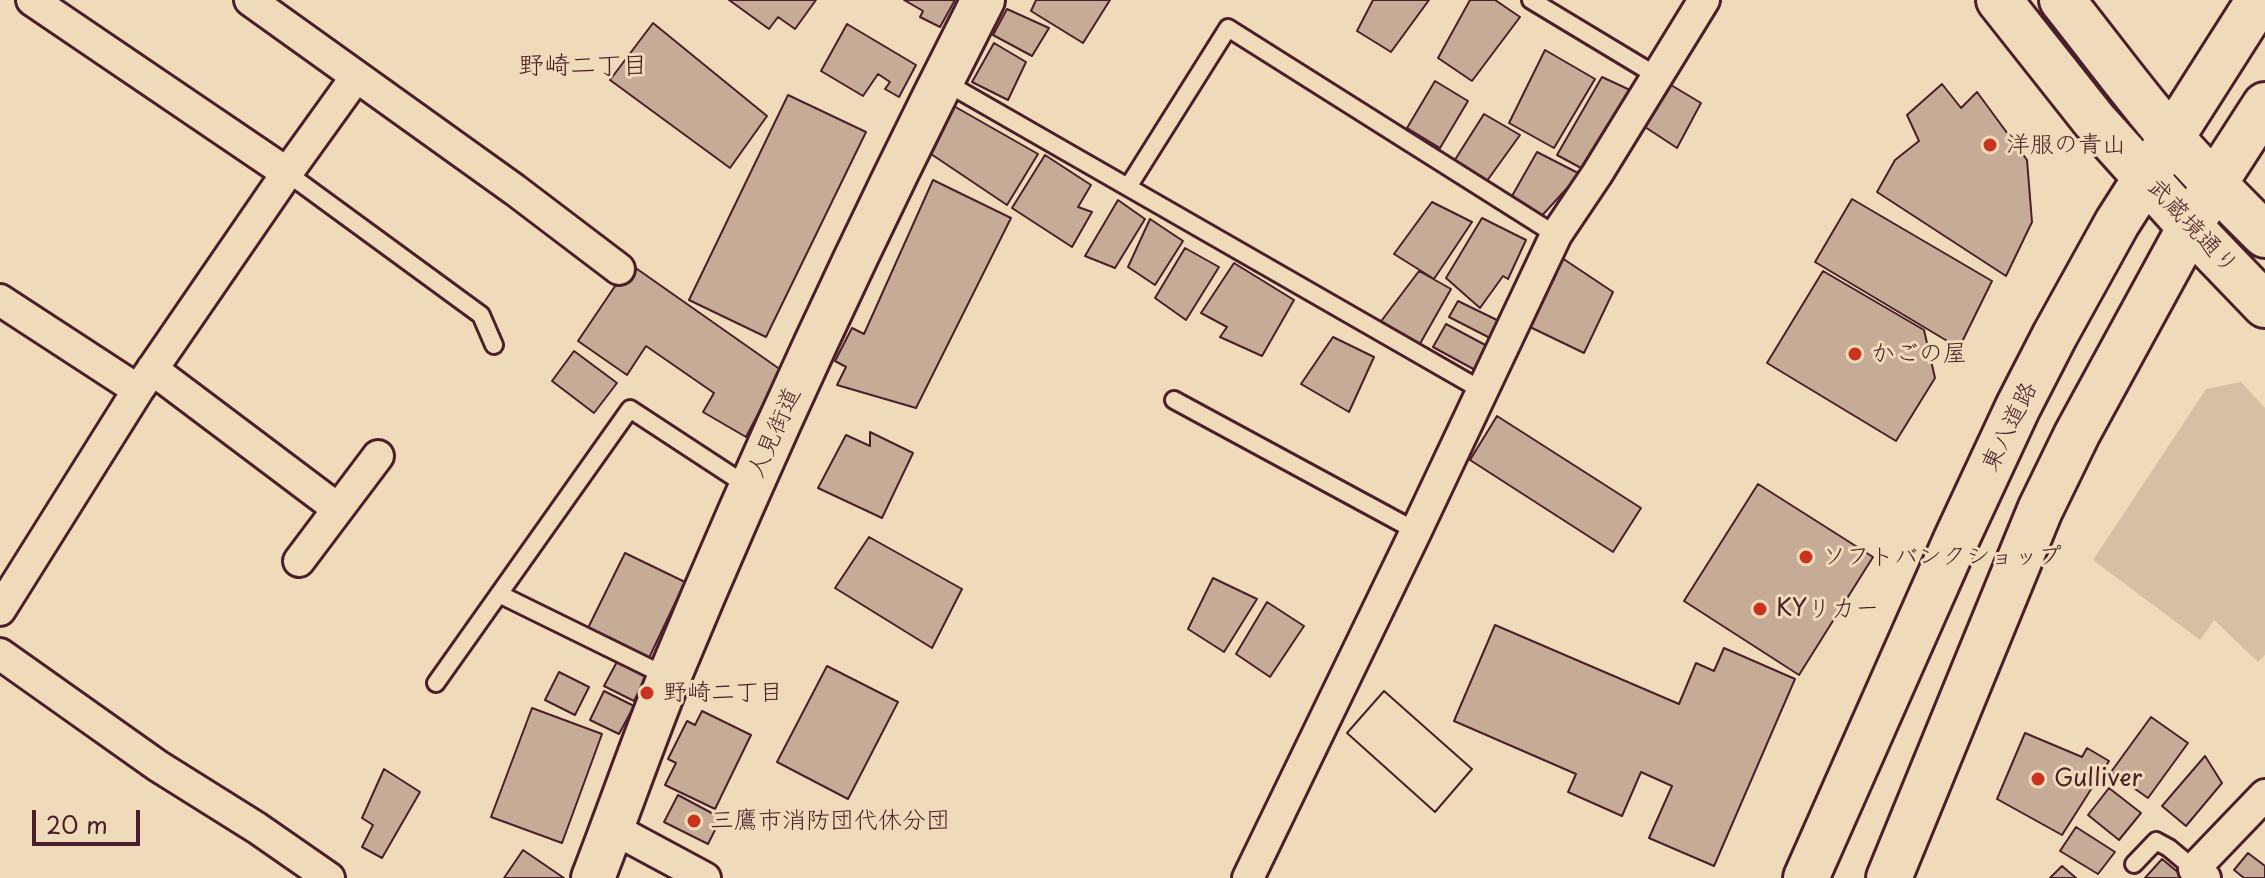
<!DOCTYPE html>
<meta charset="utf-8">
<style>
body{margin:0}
#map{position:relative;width:2265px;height:878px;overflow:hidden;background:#efdbb9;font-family:"Playpen Sans",sans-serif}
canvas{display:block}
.scale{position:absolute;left:32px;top:810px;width:108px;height:36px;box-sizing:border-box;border:4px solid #4a1f2b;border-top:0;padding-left:10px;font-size:24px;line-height:28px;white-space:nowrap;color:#4a1f2b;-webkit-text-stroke:6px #efdbb9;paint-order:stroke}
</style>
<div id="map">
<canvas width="2265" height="878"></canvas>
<div class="scale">20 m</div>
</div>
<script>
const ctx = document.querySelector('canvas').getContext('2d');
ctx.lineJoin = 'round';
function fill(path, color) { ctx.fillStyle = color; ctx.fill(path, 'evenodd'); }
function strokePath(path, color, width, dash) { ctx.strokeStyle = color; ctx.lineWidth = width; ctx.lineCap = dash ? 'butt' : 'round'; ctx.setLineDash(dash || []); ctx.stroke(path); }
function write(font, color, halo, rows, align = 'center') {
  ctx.font = font + ' "Playpen Sans","Klee One",sans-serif'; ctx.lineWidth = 6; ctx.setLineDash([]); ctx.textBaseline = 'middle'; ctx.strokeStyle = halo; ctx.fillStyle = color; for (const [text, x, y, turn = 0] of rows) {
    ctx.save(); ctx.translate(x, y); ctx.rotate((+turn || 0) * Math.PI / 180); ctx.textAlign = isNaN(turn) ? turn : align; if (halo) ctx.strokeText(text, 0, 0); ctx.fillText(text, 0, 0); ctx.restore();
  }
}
const green = new Path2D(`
 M2241,382L2265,408V655L2258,662L2214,620L2200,640L2093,560L2206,389Z`);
const building = new Path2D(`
 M729,0H816L795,29L778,17L769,29Z
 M904,0H955L940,27L920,17L923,11Z
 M1036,0H1110L1083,43L1031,11Z
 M1373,0H1429L1391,52L1357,31Z
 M1470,0H1495L1520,17L1472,81L1438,58Z
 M1007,9L1049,28L1032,56L993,35Z
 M653,23L767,116L730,168L610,80Z
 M847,24L916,65L899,97L885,89L890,82L878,74L863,96L821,71Z
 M994,43L1026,62L1008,100L972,82Z
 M1545,50L1595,79L1554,148L1509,123Z
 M1602,77L1630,90L1581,168L1557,155Z
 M1435,81L1468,101L1440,148L1407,128Z
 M1666,82L1701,103L1677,148L1642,125Z
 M1942,84L1961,108L1977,92L2027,160L2032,222L2006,276L1877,192L1895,160L1919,141L1907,115Z
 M788,95L866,132L766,337L689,300Z
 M952,105L1038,154L1007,205L931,154Z
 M1484,114L1520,135L1484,185L1451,166Z
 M1537,152L1580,174L1537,221L1508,203Z
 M1045,155L1091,185L1078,207L1092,212L1072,247L1012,208Z
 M933,180L1011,218L916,408L837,385L846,367L835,361L852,328L864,334Z
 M1852,199L1992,281L1959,348L1815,262Z
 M1118,200L1145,219L1115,268L1085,256Z
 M1432,202L1472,222L1434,279L1394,254Z
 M1482,218L1526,240L1508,279L1503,276L1480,308L1446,278Z
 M1150,219L1183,241L1155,285L1128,267Z
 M1185,248L1219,267L1186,320L1155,298Z
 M1556,254L1613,292L1584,353L1530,327Z
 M1234,263L1294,300L1262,356L1220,337L1227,327L1201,313Z
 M630,264L781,370L746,437L703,412L714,393L646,346L627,375L578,341Z
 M1419,271L1451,289L1417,349L1376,328Z
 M1823,271L1924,330L1935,378L1896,441L1767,363Z
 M1458,301L1501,322L1492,339L1449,317Z
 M1446,324L1489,347L1477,371L1433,347Z
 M1333,337L1374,357L1349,412L1301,384Z
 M574,351L617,383L594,413L552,381Z
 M1497,416L1641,508L1613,552L1470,460Z
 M870,432L913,453L882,518L818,488L846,435L870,446Z
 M1758,484L1873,557L1799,675L1684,601Z
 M869,537L962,589L932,648L835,588Z
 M625,553L685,582L649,658L588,628Z
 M1213,578L1257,599L1224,652L1188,629Z
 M1267,602L1304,626L1270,677L1236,654Z
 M1495,625L1679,704L1696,663L1714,671L1724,648L1795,679L1714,866L1649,838L1672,786L1641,772L1622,816L1568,792L1576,774L1454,721Z
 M619,658L648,673L634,701L604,686Z
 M827,666L898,702L848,799L777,762Z
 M559,672L589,687L575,715L545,700Z
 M604,691L634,706L619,734L590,720Z
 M1384,691L1472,769L1435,812L1347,733Z
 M1384,691L1472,769L1435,812L1347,733Z
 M532,708L602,734L562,843L491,817Z
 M702,711L751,735L715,809L665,785L676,763L668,759L687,721L695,725Z
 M2151,717L2188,743L2148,798L2111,772Z
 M2025,733L2082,757L2087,748L2109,761L2062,835L1997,799Z
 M2205,756L2222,783L2186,826L2162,806Z
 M384,769L420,792L382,858L362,847L373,825L362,818Z
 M2109,788L2141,813L2119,840L2088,815Z
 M678,795L721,818L708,844L664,822Z
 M2076,827L2115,852L2098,874L2060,851Z
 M523,850L564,878H504Z
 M2248,853L2265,866V878H2244L2234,870Z
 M2162,859L2185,878H2145Z
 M2062,866L2076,878H2050Z`);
const lane = new Path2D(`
 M1531,0L1657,76
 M943,81L1483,391
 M287,173L481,315L494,345
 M1128,187L1228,28L1556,235
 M1174,400L1416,531
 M499,594L668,677
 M436,683L630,409L749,487
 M2134,864L2156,841L2169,848L2194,869`);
const street = new Path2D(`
 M32,0L287,173
 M250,0L515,190L619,269
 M0,300L138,390
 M152,369L338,509
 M299,561L378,456
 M0,610L138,390L287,173L356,77
 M0,654L158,766L257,828L329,878
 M612,828L705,878
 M1248,878L1416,531L1556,235L1597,174L1704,0
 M2205,878L2194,869L2265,795`);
const secondary = new Path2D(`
 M593,878C619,811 643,742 670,675C765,446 870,221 983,0`);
const primary = new Path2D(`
 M1999,0L2094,120L2190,227L2265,305
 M2062,0C2098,45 2132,92 2170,136C2200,171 2233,203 2265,235
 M1806,878L1956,540L2018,407L2055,335L2117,223L2259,0
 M1889,878L2040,510L2077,434L2190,227L2214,184L2265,105`);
const markers = [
 [1990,145,8,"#c8321e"],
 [1855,354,8,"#c8321e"],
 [1806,557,8,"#c8321e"],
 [1760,609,8,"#c8321e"],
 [647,693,8,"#c8321e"],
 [2038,779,8,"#c8321e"],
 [694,821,8,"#c8321e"]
];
const poiNames = [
 ["洋服の青山",2006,145],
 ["かごの屋",1871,354],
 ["ソフトバンクショップ",1822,557],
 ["KYリカー",1776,609],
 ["野崎二丁目",663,693],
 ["Gulliver",2054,779],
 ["三鷹市消防団代休分団",710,821]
];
const streetNames = [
 ["武蔵境通り",2192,227,47],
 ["東八道路",2010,427,-64],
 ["人見街道",775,433,-66]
];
const neighbourhoodNames = [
 ["野崎二丁目",583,67]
];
fill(green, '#d7bfa4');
fill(building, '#c6ac97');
strokePath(building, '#4a1f2b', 2);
strokePath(lane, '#4a1f2b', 22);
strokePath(street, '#4a1f2b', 36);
strokePath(secondary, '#4a1f2b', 48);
strokePath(primary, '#4a1f2b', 50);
strokePath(lane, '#efdbb9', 16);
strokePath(street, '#efdbb9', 30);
strokePath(secondary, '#efdbb9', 42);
strokePath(primary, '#efdbb9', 44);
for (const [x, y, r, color] of markers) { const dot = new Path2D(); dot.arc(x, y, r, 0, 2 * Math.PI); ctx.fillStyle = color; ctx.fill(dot); strokePath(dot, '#efdbb9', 3); }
write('24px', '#4a1f2b', '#efdbb9', poiNames, 'left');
write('24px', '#4a1f2b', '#efdbb9', streetNames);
write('26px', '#4a1f2b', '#efdbb9', neighbourhoodNames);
</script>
